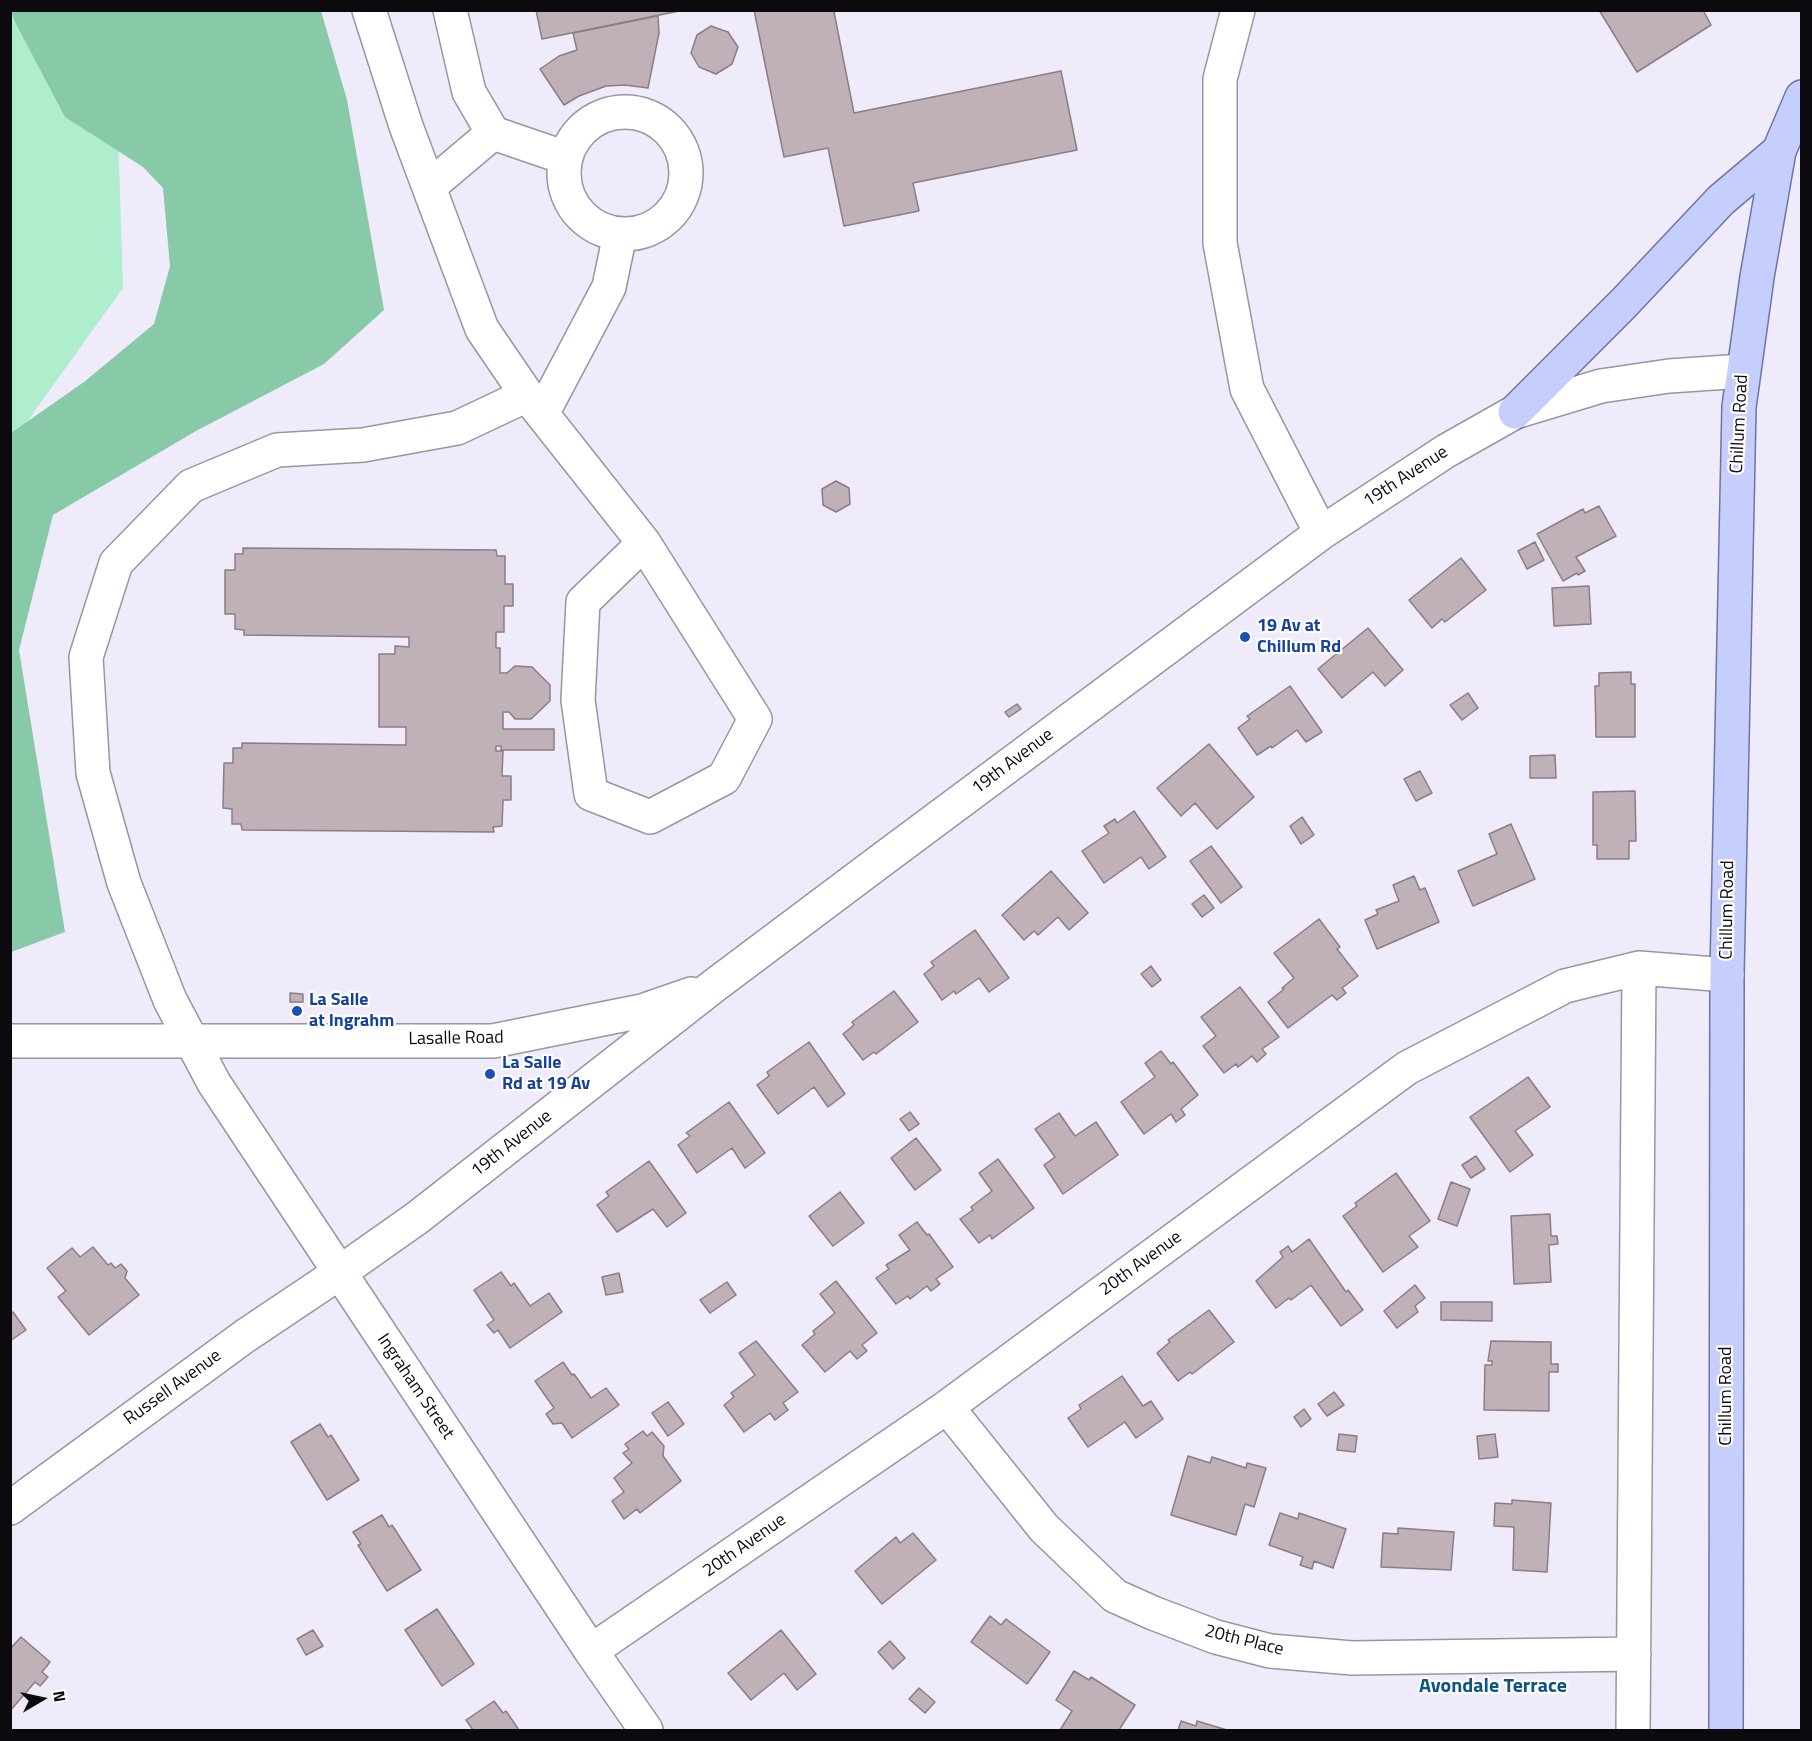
<!DOCTYPE html>
<style>
body{margin:0}
#map{position:relative;width:1812px;height:1741px;overflow:hidden;background:#efebfa;font-family:"Titillium Web",sans-serif}
canvas{display:block}
.frame{position:absolute;inset:0;border:12px solid #0c0a0f;pointer-events:none}
.north{position:absolute;left:12px;top:1669px;width:60px;height:60px;-webkit-text-stroke:4px #fff;paint-order:stroke;rotate:81deg;font-size:16px;font-weight:700;line-height:24px;text-align:center;color:#0c0a0f}
.north::after{content:'';display:block;margin:auto;width:21px;height:27px;background:#0c0a0f;clip-path:polygon(50% 0,100% 100%,50% 72%,0 100%)}
</style>
<div id="map">
<canvas width="1812" height="1741"></canvas>
<div class="frame"></div>
<div class="north">N</div>
</div>
<script>
const ctx = document.querySelector('canvas').getContext('2d');
ctx.lineJoin = 'round';
function fill(path, color) { ctx.fillStyle = color; ctx.fill(path, 'evenodd'); }
function strokePath(path, color, width, dash) { ctx.strokeStyle = color; ctx.lineWidth = width; ctx.lineCap = dash ? 'butt' : 'round'; ctx.setLineDash(dash || []); ctx.stroke(path); }
function write(font, color, halo, rows, align = 'center') {
  ctx.font = font + ' "Titillium Web",sans-serif'; ctx.lineWidth = 4.5; ctx.setLineDash([]); ctx.textBaseline = 'middle'; ctx.strokeStyle = halo; ctx.fillStyle = color; for (const [text, x, y, turn = 0] of rows) {
    ctx.save(); ctx.translate(x, y); ctx.rotate((+turn || 0) * Math.PI / 180); ctx.textAlign = isNaN(turn) ? turn : align; if (halo) ctx.strokeText(text, 0, 0); ctx.fillText(text, 0, 0); ctx.restore();
  }
}
const green = new Path2D(`
 M11,11H64L118,132L123,288L11,444Z`);
const forest = new Path2D(`
 M11,11H321L347,100L384,310L324,364L196,431L53,515L19,650L65,932L11,952V433L84,382L154,324L170,266L163,188L143,167L65,117L15,22Z`);
const building = new Path2D(`
 M536,10H684L542,39Z
 M754,10H841L834,12L854,113L1061,71L1077,150L913,183L919,211L844,226L828,148L784,157Z
 M1599,10H1703L1711,25L1637,72Z
 M658,16L659,33L648,88L625,85L606,86L579,96L564,105L540,69L559,56L577,50L573,33Z
 M711,26L728,32L738,47L732,64L716,74L699,67L691,53L697,35Z
 M836,481L849,488L850,504L836,512L823,505L822,489Z
 M1599,506L1616,536L1576,557L1585,571L1578,575L1577,573L1563,581L1537,534L1583,509L1585,513Z
 M1535,542L1544,560L1527,569L1518,551Z
 M243,548L496,550L497,556H505V584H513V606H504V632H496V648H500V673H507L515,666L532,667L550,685V701L531,719H515L509,712H503V729H554V750H501V746H496V751H503L502,776H511V800H503L502,826L493,827L494,832L242,830L241,824H232V809L223,808L224,763H233V748H242V743L406,745V727H379V654H395V646L409,647V637L244,635V630L235,629V614H225V570H235V554H243Z
 M1461,558L1486,590L1445,622L1442,619L1432,628L1409,600Z
 M1589,586L1591,624L1554,626L1552,588Z
 M1368,628L1403,670L1385,686L1373,672L1342,698L1318,669Z
 M1631,672V684H1635V737H1596L1595,686H1599V673Z
 M1290,686L1322,732L1306,742L1297,730L1272,748L1271,746L1257,755L1238,728L1250,719L1247,716Z
 M1468,693L1478,708L1462,720L1450,705Z
 M1017,704L1021,709L1009,717L1005,712Z
 M1209,744L1254,797L1217,829L1195,803L1181,816L1157,788Z
 M1555,755L1556,778H1530V756Z
 M1420,771L1432,793L1416,801L1404,779Z
 M1635,791L1636,841H1629V859H1597V845H1593V792Z
 M1134,811L1166,857L1149,869L1141,857L1104,883L1082,851L1109,833L1104,826L1115,819L1117,823Z
 M1302,817L1314,835L1301,844L1290,826Z
 M1511,824L1535,879L1473,906L1458,871L1497,854L1489,834Z
 M1211,846L1242,887L1221,903L1190,861Z
 M1051,871L1088,913L1069,930L1058,917L1038,935L1034,931L1024,940L1002,915Z
 M1414,876L1420,890L1425,888L1439,922L1377,949L1365,920L1378,914L1376,910L1399,901L1393,885Z
 M1204,895L1214,908L1202,917L1192,904Z
 M1319,919L1340,947L1337,949L1358,976L1342,988L1346,993L1337,1000L1332,995L1288,1028L1268,1002L1284,989L1282,988L1294,978L1274,953Z
 M975,930L1009,978L989,992L979,978L956,994L954,991L942,1000L924,974L934,966L931,962Z
 M1151,966L1161,980L1152,987L1141,974Z
 M1240,987L1279,1037L1262,1049L1266,1054L1257,1062L1252,1056L1238,1067L1236,1064L1224,1073L1203,1046L1216,1036L1201,1017Z
 M894,991L918,1022L876,1054L874,1052L863,1060L843,1034L854,1025L852,1022Z
 M290,993L303,994V1002H290Z
 M809,1042L845,1094L828,1107L814,1087L778,1114L757,1085L769,1076L767,1072Z
 M1161,1051L1171,1064L1173,1062L1198,1095L1181,1109L1185,1115L1176,1122L1171,1114L1144,1134L1121,1102L1155,1077L1145,1063Z
 M1528,1077L1550,1107L1515,1131L1533,1155L1510,1172L1470,1117Z
 M729,1102L765,1153L745,1168L732,1148L697,1173L678,1145L690,1136L686,1133Z
 M910,1112L919,1124L909,1131L900,1119Z
 M1059,1113L1075,1136L1096,1122L1118,1155L1063,1194L1044,1165L1055,1157L1035,1129Z
 M916,1138L941,1170L915,1190L891,1158Z
 M1476,1156L1485,1169L1471,1178L1462,1165Z
 M998,1159L1034,1208L992,1239L990,1235L979,1243L960,1219L973,1210L971,1207L992,1191L979,1173Z
 M649,1161L686,1213L667,1227L653,1209L617,1232L597,1205L609,1196L606,1192Z
 M1396,1173L1430,1221L1409,1236L1418,1247L1383,1272L1343,1216L1357,1206L1355,1203Z
 M1451,1182L1470,1189L1457,1226L1438,1219Z
 M840,1192L864,1223L833,1246L809,1216Z
 M1550,1214L1551,1236H1557L1558,1244L1549,1245L1551,1282L1514,1284L1511,1216Z
 M917,1222L927,1235L929,1234L953,1267L936,1279L940,1284L931,1291L927,1286L910,1299L908,1296L896,1304L876,1278L889,1269L886,1265L910,1250L899,1235Z
 M1309,1239L1346,1292L1348,1290L1363,1310L1341,1326L1311,1285L1291,1300L1289,1298L1276,1308L1256,1281L1283,1257L1280,1252L1288,1246L1292,1252Z
 M93,1247L108,1265L111,1263L115,1268L121,1264L127,1271L125,1278L139,1295L89,1335L58,1297L66,1291L47,1268L72,1248L80,1257Z
 M501,1272L511,1286L514,1283L530,1306L549,1293L562,1312L510,1348L498,1330L494,1333L487,1325L494,1320L474,1290Z
 M619,1273L623,1292L606,1295L602,1277Z
 M836,1281L877,1333L862,1345L867,1351L857,1359L850,1351L825,1372L802,1345L815,1334L813,1331L835,1313L820,1294Z
 M727,1282L736,1295L710,1313L700,1300Z
 M1415,1285L1425,1298L1415,1306L1418,1312L1397,1328L1384,1311Z
 M1441,1302H1492V1321L1441,1320Z
 M1209,1310L1234,1342L1192,1374L1190,1372L1178,1381L1157,1353L1170,1342L1168,1340Z
 M13,1312L26,1330L10,1341V1314Z
 M756,1341L798,1392L783,1403L788,1410L775,1420L770,1413L744,1432L724,1405L734,1397L731,1393L755,1375L739,1353Z
 M1491,1341L1551,1342V1364H1558V1372H1549V1411L1484,1410L1485,1365H1492V1361H1488Z
 M563,1362L572,1375L574,1374L591,1398L606,1388L619,1405L572,1438L562,1423L553,1424L546,1414L554,1408L535,1381Z
 M1122,1376L1143,1406L1151,1401L1163,1419L1136,1438L1125,1422L1088,1447L1068,1418L1081,1409L1079,1405Z
 M1334,1392L1344,1405L1327,1416L1318,1404Z
 M668,1402L684,1424L668,1436L652,1413Z
 M1304,1409L1311,1419L1301,1427L1294,1417Z
 M320,1424L328,1437L331,1435L359,1480L327,1500L291,1442Z
 M643,1431L647,1436L652,1432L664,1446L663,1456L681,1481L640,1513L637,1509L624,1519L612,1501L624,1492L614,1478L632,1463L623,1453L629,1449L625,1444Z
 M1339,1434L1357,1436L1355,1452L1337,1450Z
 M1495,1434L1498,1457L1479,1459L1477,1436Z
 M1188,1456L1210,1463L1212,1457L1246,1468L1247,1463L1266,1468L1254,1507L1245,1504L1236,1535L1171,1515Z
 M1512,1500L1551,1503L1547,1572L1513,1570L1514,1527L1494,1526L1495,1503L1512,1504Z
 M1280,1513L1298,1519L1299,1513L1346,1529L1333,1568L1314,1561L1312,1569L1300,1565L1303,1557L1269,1545Z
 M382,1515L389,1527L392,1525L421,1570L387,1591L358,1545L361,1544L353,1532Z
 M1398,1528L1454,1532L1451,1570L1381,1567L1383,1533L1398,1534Z
 M913,1533L936,1560L882,1604L855,1571L896,1537L900,1543Z
 M437,1609L474,1664L442,1686L405,1630Z
 M990,1616L1001,1625L1006,1619L1050,1652L1027,1684L971,1642Z
 M313,1630L323,1646L306,1655L297,1639Z
 M781,1630L816,1674L797,1690L784,1673L751,1700L728,1673Z
 M21,1637L50,1662L42,1672L48,1677L40,1686L35,1682L10,1711V1649Z
 M890,1641L905,1658L893,1669L878,1652Z
 M1074,1671L1089,1680L1091,1677L1135,1705L1119,1730H1060L1072,1711L1056,1700Z
 M919,1688L935,1702L925,1713L909,1699Z
 M494,1701L503,1713L506,1711L519,1730H473L466,1720Z
 M1181,1721L1196,1726L1197,1721L1227,1730H1178Z`);
const minor = new Path2D(`
 M369,10L406,126L482,329L527,395L644,543L755,719L724,778L650,817L591,794L578,700L583,602L644,543
 M450,10L469,92L493,133L566,158
 M1238,10L1220,79V243L1247,389L1321,533
 M564 173a61 61 0 1 1 122 0a61 61 0 1 1-122 0Z
 M429,187L493,133
 M527,395L457,428L363,445L277,450L191,486L116,563L86,657L93,773L124,883L170,1000L214,1083L591,1651L646,1730
 M542,414L609,287L620,234
 M10,1041H493L642,1011L691,994
 M947,1407L1044,1528L1115,1596L1153,1613L1216,1637L1270,1651L1352,1658L1634,1654
 M10,1508L245,1336L339,1273L417,1218L715,985L883,859L1321,533L1446,451L1515,412L1601,386L1669,376L1743,371
 M591,1651L947,1407L1407,1068L1565,986L1639,968L1727,975
 M1633,1730L1639,968`);
const major = new Path2D(`
 M1515,412L1623,304L1721,200L1779,151
 M1726,1730L1727,975L1739,407L1757,277L1779,151L1802,97`);
const markers = [
 [1245,637,6,"#1a4fb4"],
 [297,1011,6,"#1a4fb4"],
 [490,1074,6,"#1a4fb4"]
];
const streetNames = [
 ["Chillum Road",1740,424,-87],
 ["19th Avenue",1406,477,-33],
 ["19th Avenue",1013,762,-37],
 ["Chillum Road",1728,910,-89],
 ["Lasalle Road",456,1039,-1],
 ["19th Avenue",512,1144,-38],
 ["20th Avenue",1141,1264,-36],
 ["Ingraham Street",415,1387,56],
 ["Russell Avenue",173,1388,-36],
 ["Chillum Road",1727,1396,-90],
 ["20th Avenue",745,1546,-35],
 ["20th Place",1244,1641,14]
];
const transitNames = [
 ["19 Av at",1257,627],
 ["Chillum Rd",1257,648],
 ["La Salle",309,1001],
 ["at Ingrahm",309,1022],
 ["La Salle",502,1064],
 ["Rd at 19 Av",502,1085]
];
const neighbourhoodNames = [
 ["Avondale Terrace",1493,1687]
];
fill(green, '#aeeecd');
fill(forest, '#88c9a8');
fill(building, '#c0b1b8');
strokePath(building, '#8b7d84', 1.5);
strokePath(minor, '#9995a2', 36);
strokePath(major, '#6c75a7', 36);
strokePath(minor, '#fff', 33);
strokePath(major, '#c6cffb', 33);
for (const [x, y, r, color] of markers) { const dot = new Path2D(); dot.arc(x, y, r, 0, 2 * Math.PI); ctx.fillStyle = color; ctx.fill(dot); strokePath(dot, '#fff', 2); }
write('18px', '#0c0a0f', '#fff', streetNames);
write('bold 18px', '#164399', '#fff', transitNames, 'left');
write('bold 20px', '#0e5482', '#fff', neighbourhoodNames);
</script>
